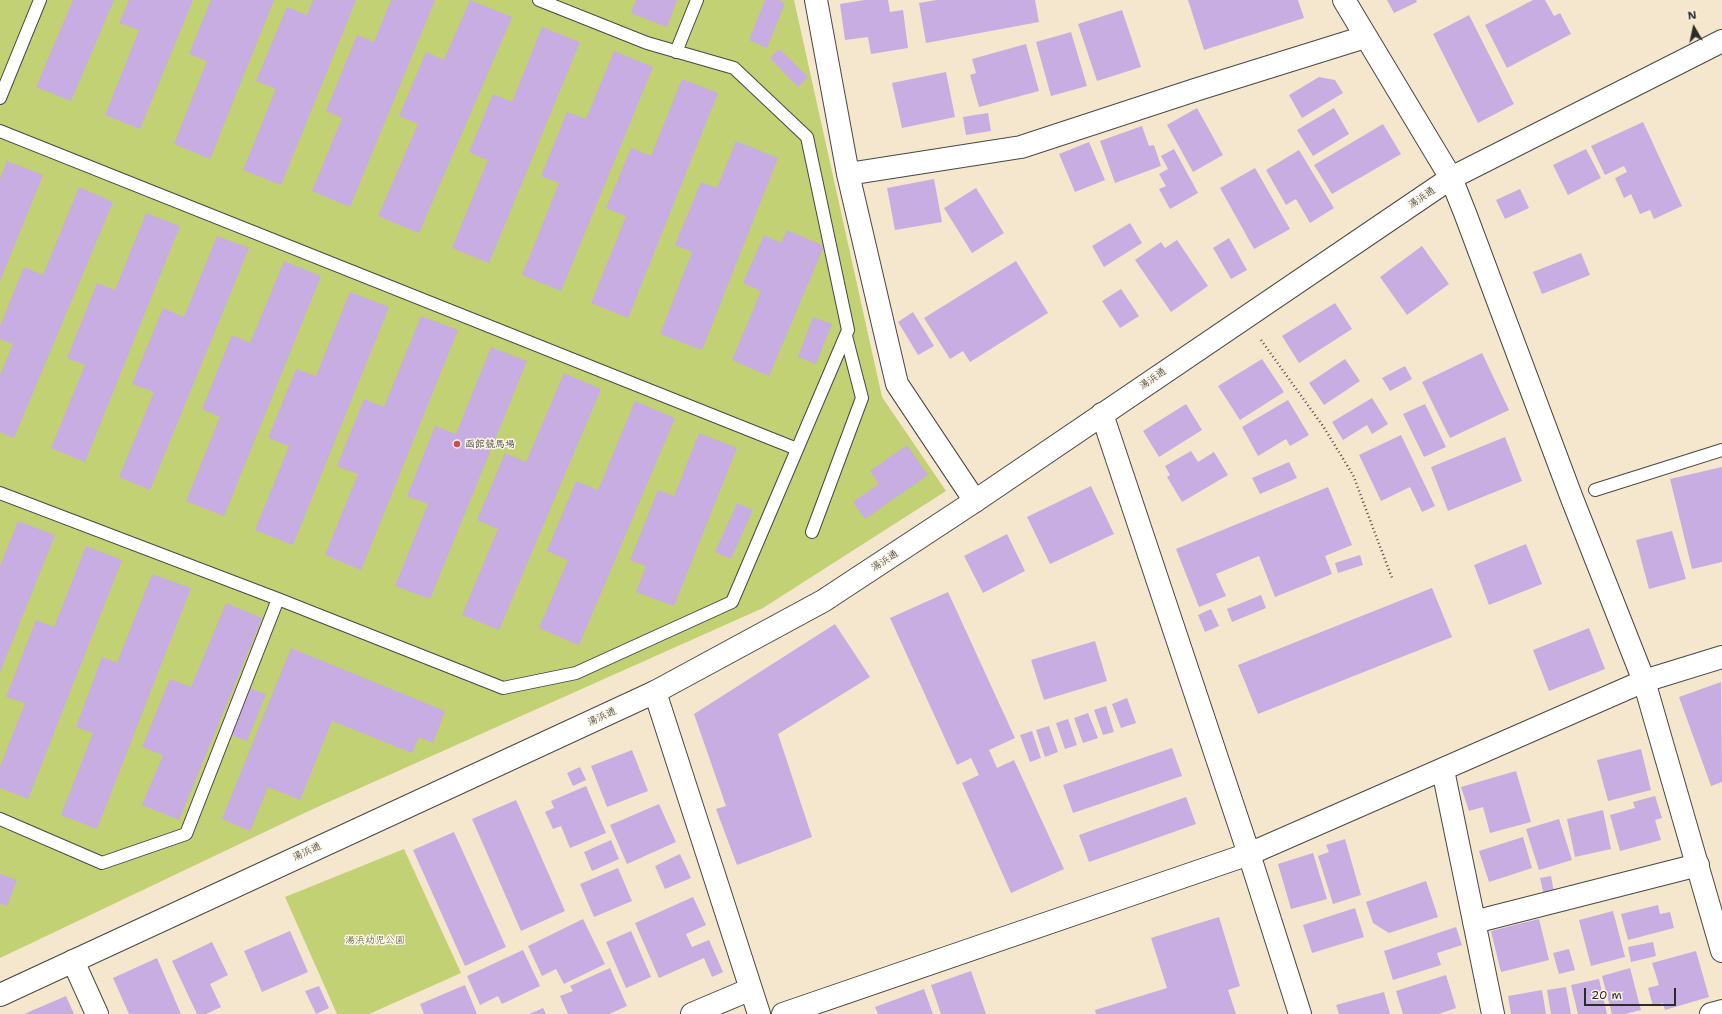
<!DOCTYPE html>
<meta charset="utf-8">
<style>
body{margin:0}
#map{position:relative;width:1722px;height:1014px;overflow:hidden;background:#f5e7cd;font-family:"Shantell Sans",sans-serif}
canvas{display:block}
.north{position:absolute;left:1674px;top:8px;width:40px;height:40px;-webkit-text-stroke:3px #fcf5e5;paint-order:stroke;rotate:351deg;font-size:11px;font-weight:700;line-height:16px;text-align:center;color:#2b2b2b}
.north::after{content:'';display:block;margin:auto;width:14px;height:18px;background:#2b2b2b;clip-path:polygon(50% 0,100% 100%,50% 72%,0 100%)}
.scale{position:absolute;left:1584px;top:988px;width:92px;height:18px;box-sizing:border-box;border:2px solid #2b2b2b;border-top:0;padding-left:5px;font-size:12px;line-height:14px;white-space:nowrap;color:#2b2b2b;-webkit-text-stroke:3px #fcf5e5;paint-order:stroke}
</style>
<div id="map">
<canvas width="1722" height="1014"></canvas>
<div class="north">N</div>
<div class="scale">20 m</div>
</div>
<script>
const ctx = document.querySelector('canvas').getContext('2d');
ctx.lineJoin = 'round';
function fill(path, color) { ctx.fillStyle = color; ctx.fill(path, 'evenodd'); }
function strokePath(path, color, width, dash) { ctx.strokeStyle = color; ctx.lineWidth = width; ctx.lineCap = dash ? 'butt' : 'round'; ctx.setLineDash(dash || []); ctx.stroke(path); }
function write(font, color, halo, rows, align = 'center') {
  ctx.font = font + ' "Shantell Sans","Klee One",sans-serif'; ctx.lineWidth = 3; ctx.setLineDash([]); ctx.textBaseline = 'middle'; ctx.strokeStyle = halo; ctx.fillStyle = color; for (const [text, x, y, turn = 0] of rows) {
    ctx.save(); ctx.translate(x, y); ctx.rotate((+turn || 0) * Math.PI / 180); ctx.textAlign = isNaN(turn) ? turn : align; if (halo) ctx.strokeText(text, 0, 0); ctx.fillText(text, 0, 0); ctx.restore();
  }
}
const green = new Path2D(`
 M0,0H794L882,397L946,491L763,608L313,809L0,958Z
 M404,849L461,973L369,1014H337L285,897Z`);
const building = new Path2D(`
 M73,0H114L71,101L36,87Z
 M129,0H193L140,129L105,115L139,30L119,23Z
 M211,0H274L210,159L174,144L207,61L189,54Z
 M313,0H356L281,185L243,170L276,89L256,81L287,7L307,15Z
 M391,0H435L350,207L312,191L342,118L326,111L357,35L374,42Z
 M470,0L512,17L419,233L378,216L418,124L399,116L426,52L444,60Z
 M636,0H677L667,27L631,13Z
 M765,0H779L785,3L767,48L749,40Z
 M865,0H888L890,12L903,10L908,48L871,54L868,37L845,40L840,4Z
 M937,0H1035L1039,22L926,43L919,3Z
 M1188,0H1298L1304,18L1204,50Z
 M1387,0H1416L1417,2L1394,13Z
 M1533,0H1545L1554,16L1560,13L1571,34L1507,68L1485,25Z
 M1122,10L1141,67L1097,81L1078,24Z
 M1469,15L1514,104L1478,123L1433,34Z
 M542,27L580,42L489,263L452,248L488,160L469,152L493,94L512,102Z
 M1071,32L1087,86L1051,96L1036,42Z
 M1026,44L1039,91L979,107L970,75L976,73L972,59Z
 M779,49L808,77L798,87L770,58Z
 M614,51L653,67L561,291L522,275L559,183L541,176L567,112L586,119Z
 M946,72L955,117L902,128L892,83Z
 M1319,77L1335,80L1343,93L1302,118L1289,95Z
 M682,79L718,93L628,318L591,303L626,216L606,208L631,148L651,156Z
 M1197,108L1223,155L1193,172L1167,125Z
 M1334,108L1349,134L1313,156L1297,130Z
 M988,113L991,131L966,135L963,117Z
 M1643,122L1682,206L1654,219L1650,210L1640,214L1631,194L1624,198L1615,178L1627,172L1624,166L1605,175L1591,146Z
 M1383,124L1401,154L1332,194L1314,165Z
 M1142,126L1149,146L1154,145L1161,166L1115,183L1100,141Z
 M736,141L778,158L702,350L660,334L692,252L675,245L701,182L717,188Z
 M1089,142L1105,180L1075,192L1059,154Z
 M1174,149L1198,193L1170,209L1159,189L1166,186L1159,174L1168,169L1161,156Z
 M1586,149L1601,178L1568,195L1553,165Z
 M1299,150L1334,208L1310,223L1296,199L1286,205L1266,170Z
 M7,161L43,175L0,281V179Z
 M1255,168L1290,229L1254,249L1220,188Z
 M934,179L942,222L895,230L887,188Z
 M79,187L113,202L14,438L0,432V375L13,344L0,339V326L24,267L43,275Z
 M976,188L1004,233L972,253L944,208Z
 M1520,189L1529,208L1505,219L1496,200Z
 M146,213L180,226L85,462L51,448L85,365L67,358L97,283L115,290Z
 M1130,223L1142,243L1104,267L1092,246Z
 M787,230L824,246L769,376L732,360L761,291L743,283L764,235L781,243Z
 M217,236L249,248L150,490L119,477L154,392L132,384L163,308L184,317Z
 M1229,238L1247,270L1231,279L1213,248Z
 M1177,240L1208,286L1171,312L1135,260L1161,242L1165,248Z
 M1422,246L1449,284L1407,315L1380,277Z
 M1581,253L1590,275L1542,294L1533,272Z
 M284,261L321,276L224,516L186,501L220,417L202,409L232,335L250,343Z
 M1016,261L1048,313L970,362L963,351L950,359L924,318Z
 M1121,289L1139,316L1120,328L1102,301Z
 M350,292L389,307L293,545L255,530L289,446L268,438L296,369L316,376Z
 M1335,303L1352,329L1299,363L1282,336Z
 M913,312L934,346L918,355L898,322Z
 M421,316L458,330L361,570L325,555L358,474L337,466L364,399L384,407Z
 M813,317L832,324L816,364L798,357Z
 M491,347L527,361L430,599L395,586L428,504L407,496L435,426L456,434Z
 M1482,353L1509,410L1450,438L1422,382Z
 M1262,359L1284,392L1240,420L1218,386Z
 M1345,359L1360,381L1324,405L1309,383Z
 M1405,366L1412,379L1390,391L1382,378Z
 M564,373L601,389L499,630L462,615L498,529L477,520L505,453L526,462Z
 M1372,398L1388,424L1372,434L1367,425L1343,440L1332,422Z
 M1288,400L1309,435L1290,446L1286,439L1258,456L1242,427Z
 M635,401L675,418L579,645L539,628L568,560L547,551L576,481L598,490Z
 M1186,404L1202,430L1159,457L1143,431Z
 M1425,404L1446,447L1424,457L1403,414Z
 M699,433L737,448L674,606L636,592L646,566L630,560L658,490L674,496Z
 M1401,435L1435,506L1422,512L1410,487L1381,501L1359,455Z
 M1505,437L1522,481L1448,511L1431,467Z
 M907,445L928,475L865,519L853,502L879,484L870,471Z
 M1191,451L1198,462L1214,452L1228,475L1182,502L1167,477L1170,475L1165,466Z
 M1289,462L1297,478L1260,494L1252,478Z
 M1722,467V562L1692,569L1670,479Z
 M1091,486L1114,534L1050,564L1027,517Z
 M1328,487L1352,545L1325,556L1332,574L1275,597L1259,556L1216,574L1226,596L1199,607L1176,549Z
 M737,503L753,510L731,559L715,552Z
 M18,521L55,535L0,672V566Z
 M1672,531L1686,579L1649,589L1636,540Z
 M1007,534L1025,571L983,593L964,556Z
 M1526,544L1542,584L1489,605L1474,565Z
 M86,546L122,560L28,799L0,788V767L25,703L6,697L36,620L54,627Z
 M1360,555L1363,565L1338,573L1335,563Z
 M152,574L191,588L97,829L61,815L93,733L76,727L102,657L117,663Z
 M1432,588L1452,637L1258,714L1238,665Z
 M948,592L1015,738L989,750L997,768L1014,760L1064,869L1011,893L962,783L979,775L971,758L957,765L890,618Z
 M1261,595L1266,608L1232,622L1227,609Z
 M226,603L262,618L179,820L142,805L163,755L142,747L170,679L191,687Z
 M1211,609L1219,626L1205,632L1198,615Z
 M835,624L870,677L778,734L812,837L737,865L716,809L726,806L694,714Z
 M1589,628L1605,669L1549,691L1533,650Z
 M1095,641L1107,681L1044,700L1031,660Z
 M291,648L445,711L433,743L419,737L412,753L332,721L300,800L268,787L250,831L222,819Z
 M1721,682L1722,782L1711,786L1679,697Z
 M249,688L266,694L247,741L230,735Z
 M1127,698L1136,723L1121,728L1112,704Z
 M1106,706L1114,732L1103,735L1094,710Z
 M1088,713L1098,738L1083,743L1074,718Z
 M1068,719L1077,745L1065,749L1056,723Z
 M1049,726L1058,752L1045,757L1036,730Z
 M1032,731L1041,758L1030,762L1020,735Z
 M1172,748L1182,776L1073,813L1063,785Z
 M1641,749L1651,790L1608,801L1597,760Z
 M632,750L648,791L607,807L591,766Z
 M580,767L586,780L573,786L567,773Z
 M1516,771L1531,822L1490,833L1483,807L1469,811L1461,787Z
 M586,786L606,833L570,848L561,826L553,829L545,812L554,808L551,801Z
 M1655,796L1662,818L1655,820L1661,840L1620,851L1610,815L1635,808L1633,802Z
 M1186,797L1196,824L1089,862L1079,835Z
 M516,800L565,911L521,931L472,819Z
 M659,804L676,842L627,864L610,825Z
 M1603,810L1611,849L1575,857L1567,819Z
 M1559,819L1572,860L1539,870L1526,829Z
 M454,832L506,947L465,966L413,850Z
 M1523,837L1532,868L1489,882L1479,851Z
 M1345,839L1361,895L1333,904L1318,856L1329,852L1326,845Z
 M611,840L619,859L592,871L584,852Z
 M1313,853L1327,899L1291,909L1278,864Z
 M680,854L691,878L665,889L655,866Z
 M618,868L632,901L594,917L580,884Z
 M0,874L17,880L7,906L0,903Z
 M1551,876L1554,893L1544,895L1540,878Z
 M1426,881L1438,917L1389,933L1373,923L1366,902Z
 M693,897L706,925L686,934L692,947L709,940L723,972L712,977L704,958L659,978L635,923Z
 M1658,905L1660,914L1670,912L1674,928L1628,940L1621,914Z
 M1355,908L1364,937L1312,953L1303,925Z
 M1613,911L1625,957L1591,966L1579,920Z
 M1219,917L1240,986L1228,990L1236,1014H1096L1095,1010L1167,988L1151,938Z
 M583,919L605,964L564,984L556,969L542,976L528,946Z
 M1539,919L1549,960L1501,972L1491,931Z
 M1456,927L1462,945L1437,953L1441,965L1393,980L1384,951Z
 M290,931L308,972L262,992L244,951Z
 M631,931L651,977L626,988L606,942Z
 M212,942L228,975L210,984L221,1007L206,1014H197L172,961Z
 M1653,942L1656,956L1631,962L1628,947Z
 M1569,949L1575,970L1559,974L1553,953Z
 M523,950L540,986L502,1004L498,996L480,1005L467,976Z
 M1696,951L1709,997L1665,1010L1663,1003L1653,1006L1648,988L1659,985L1652,963Z
 M157,958L181,1014H129L113,978Z
 M610,968L627,1006L609,1014H568L560,996L573,991L570,986Z
 M1630,968L1641,1010L1625,1014H1612L1602,976Z
 M971,971L986,1014H941L931,985Z
 M1446,975L1456,1008L1438,1014H1403L1396,991Z
 M1599,979L1607,1014H1578L1571,985Z
 M465,985L477,1014H424L420,1004Z
 M319,986L329,1008L316,1014L305,991Z
 M1566,987L1571,1014H1551L1547,990Z
 M924,989L933,1014H878L875,1007Z
 M1542,990L1546,1014H1511L1508,996Z
 M1384,992L1390,1014H1339L1336,1005Z
 M66,996L74,1014H24Z
 M543,1008L546,1014H529Z`);
const path = new Path2D(`
 M1261,340L1323,426L1353,475L1392,578`);
const lane = new Path2D(`
 M676,52L697,0
 M0,98L40,0
 M0,131L797,449
 M1595,490L1722,450
 M0,493L278,599L503,688L576,673L732,602L848,330L807,137L734,68L647,43L539,0
 M812,532L862,398L846,336
 M0,819L102,863L186,834L278,599`);
const street = new Path2D(`
 M816,0L848,174L897,384L975,501
 M848,174L1021,147L1195,90L1365,37
 M1102,414L1249,854L1300,1014
 M655,692L759,1014
 M1443,770L1493,1014
 M1474,922L1698,865
 M73,961L97,1014
 M692,1014L751,989
 M783,1014L1249,854L1644,681L1722,657
 M1711,1014L1722,1011`);
const secondary = new Path2D(`
 M1344,0L1451,178L1465,213L1571,496L1644,681L1722,951
 M0,995L655,692L823,601L975,501L1451,178L1722,41`);
const markers = [
 [457,444,4,"#d1495b"]
];
const streetNames = [
 ["湯浜通",1422,198,-34],
 ["湯浜通",1153,379,-34],
 ["湯浜通",885,561,-33],
 ["湯浜通",602,717,-25],
 ["湯浜通",307,852,-25]
];
const poiNames = [
 ["函館競馬場",465,444]
];
const parkNames = [
 ["湯浜幼児公園",375,940]
];
fill(green, '#c1d173');
fill(building, '#c7ade1');
strokePath(lane, '#494743', 14);
strokePath(street, '#494743', 24);
strokePath(secondary, '#494743', 24);
strokePath(path, '#494743', 2.5, [1, 3]);
strokePath(lane, '#fff', 12);
strokePath(street, '#fff', 22);
strokePath(secondary, '#fff', 22);
for (const [x, y, r, color] of markers) { const dot = new Path2D(); dot.arc(x, y, r, 0, 2 * Math.PI); ctx.fillStyle = color; ctx.fill(dot); strokePath(dot, '#fcf5e5', 1.5); }
write('10px', '#2b2b2b', '#fcf5e5', streetNames);
write('10px', '#2b2b2b', '#fcf5e5', poiNames, 'left');
write('10px', '#50543d', '#fcf5e5', parkNames);
</script>
